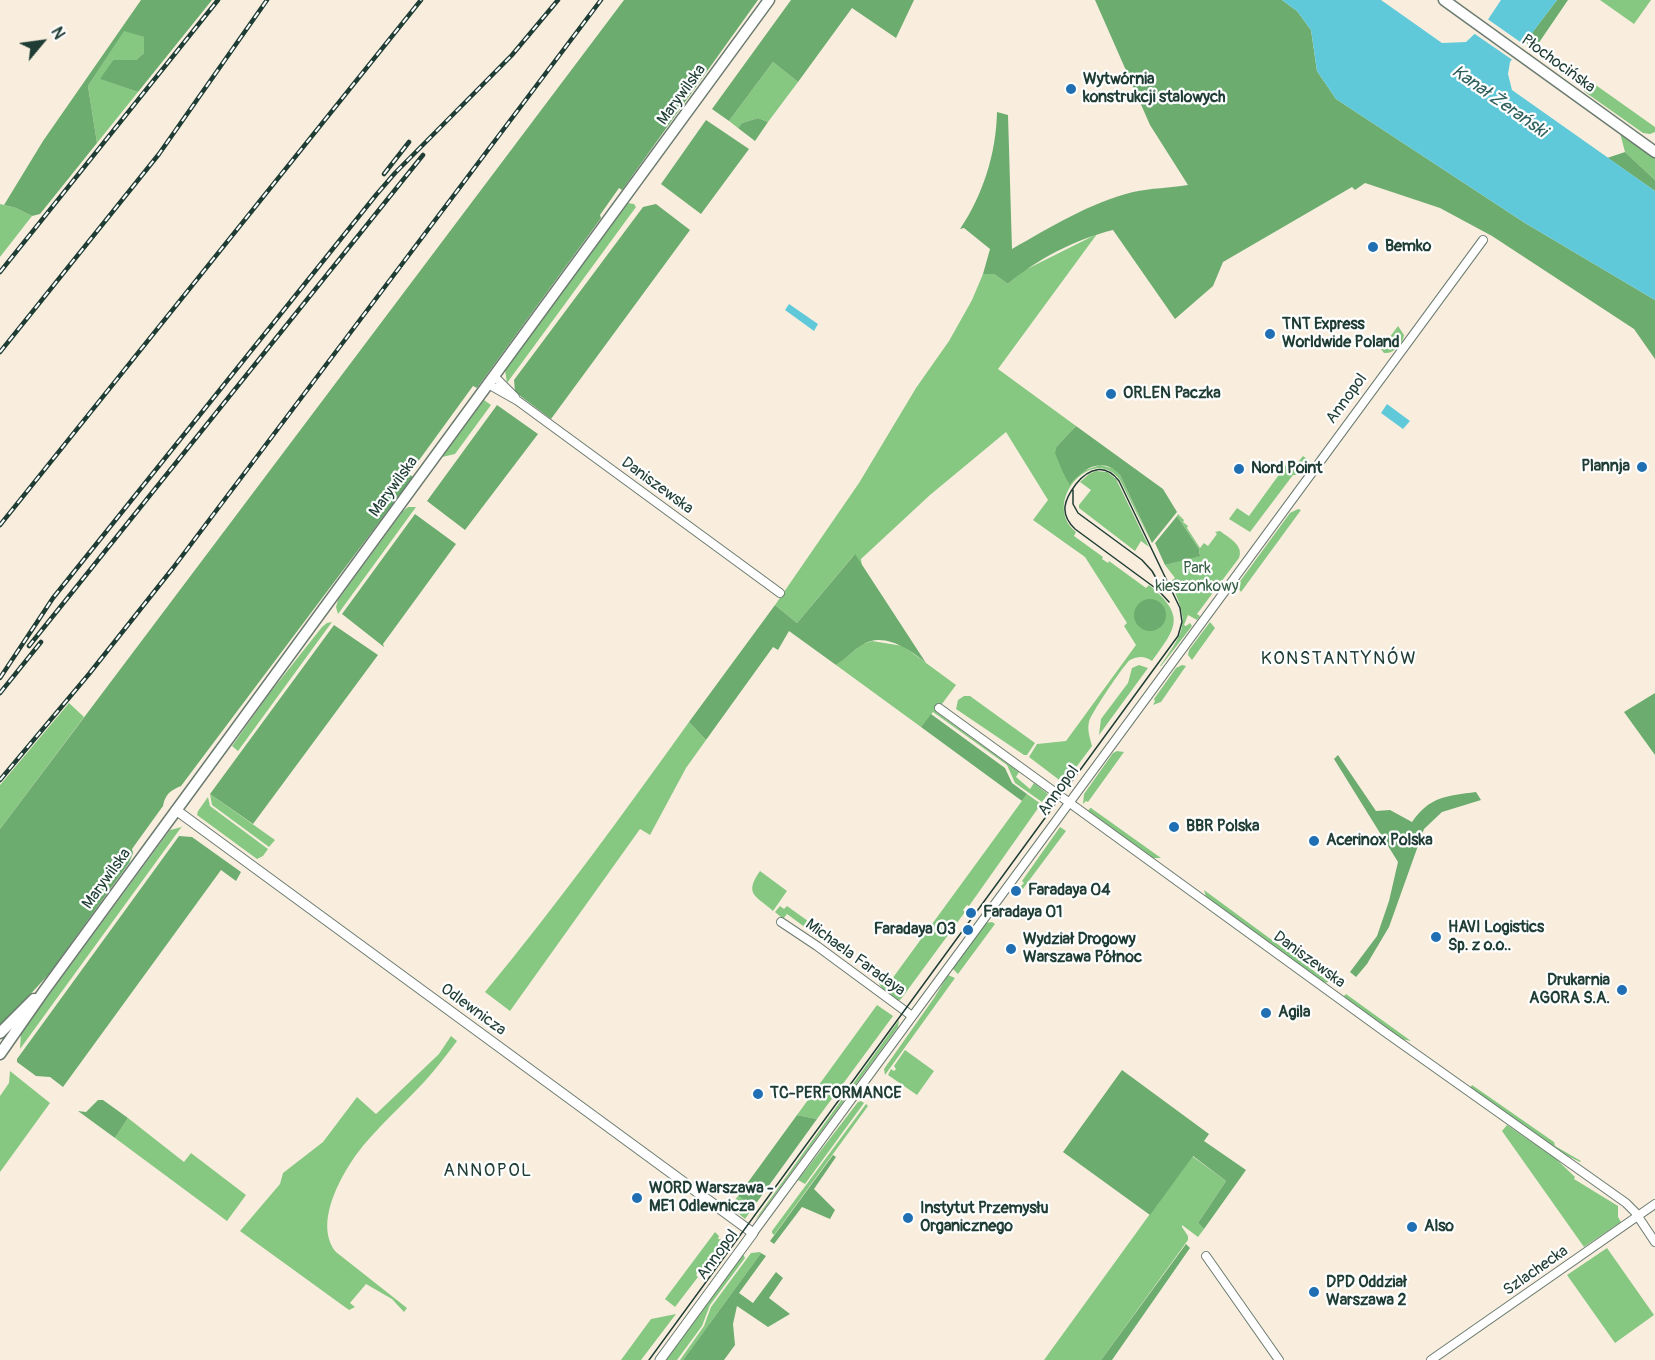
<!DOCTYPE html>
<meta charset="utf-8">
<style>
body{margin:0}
#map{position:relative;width:1655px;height:1360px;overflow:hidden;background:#f9eede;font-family:Pangolin,sans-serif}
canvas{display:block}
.north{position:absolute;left:12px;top:12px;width:60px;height:60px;-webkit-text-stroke:4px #fff;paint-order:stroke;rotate:61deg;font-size:16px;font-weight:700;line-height:24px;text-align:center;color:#1f3d34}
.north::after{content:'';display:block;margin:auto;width:21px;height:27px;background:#1f3d34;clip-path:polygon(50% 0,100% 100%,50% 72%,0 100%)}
</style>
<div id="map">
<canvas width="1655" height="1360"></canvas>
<div class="north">N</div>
</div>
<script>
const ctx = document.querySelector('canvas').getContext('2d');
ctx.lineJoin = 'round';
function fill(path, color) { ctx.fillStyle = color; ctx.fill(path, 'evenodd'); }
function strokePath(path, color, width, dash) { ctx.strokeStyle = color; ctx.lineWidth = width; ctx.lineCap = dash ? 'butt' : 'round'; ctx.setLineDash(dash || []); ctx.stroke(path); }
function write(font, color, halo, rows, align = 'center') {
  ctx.font = font + ' Pangolin,sans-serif'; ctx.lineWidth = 4.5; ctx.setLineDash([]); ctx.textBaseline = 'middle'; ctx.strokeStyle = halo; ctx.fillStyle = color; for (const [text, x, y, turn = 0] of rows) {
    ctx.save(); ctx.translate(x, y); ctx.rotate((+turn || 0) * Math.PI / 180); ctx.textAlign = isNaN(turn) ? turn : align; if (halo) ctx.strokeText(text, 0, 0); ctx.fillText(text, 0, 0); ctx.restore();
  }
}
const green = new Path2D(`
 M1600,0H1651L1634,24Z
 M124,30L144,37V53L136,60H113L101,79L138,92L97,143L88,86Z
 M1545,50L1566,64L1556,68L1535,53Z
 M773,62L798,82L768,122L758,118L742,123L738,128L729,121Z
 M1583,76L1655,127V132L1650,134L1643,133L1585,92L1582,87Z
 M1620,133L1655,158V180L1625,152Z
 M628,203L634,204L636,207L507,383L505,370Z
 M0,204L16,208L32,216L0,257Z
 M1097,234L998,369L1076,426L1057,446L1064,475L1071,484L1080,472L1100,465L1115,469L1120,475L1152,544L1120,480C1093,443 1040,503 1076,532L1074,536L1103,557L1102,559L1108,563L1109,561L1146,588L1149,585C1186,616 1177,627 1152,661C1145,656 1138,656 1130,660C1125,663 1090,715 1089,722C1087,730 1090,738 1092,746L1063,785L1062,782L1029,757L1037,744L1066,741L1136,645L1124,626L1127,623L1085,557L1033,520L1048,500L1006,432L930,495L861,559L862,567L854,555L797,623L775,605L859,483L916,388L949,341L972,300L983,274H994L1008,284L1023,271Z
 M1398,326L1404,335C1403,344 1394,354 1384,353L1381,349Z
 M484,400L491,405L455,454L442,457Z
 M1303,456L1311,462L1300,475H1293L1250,532L1229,519L1237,508L1249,516L1286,465L1292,470Z
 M1096,471L1107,472L1116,479L1149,547L1141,541L1135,551L1079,508V505L1091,490L1080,482L1089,474Z
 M408,507H416L338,614L336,607L338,600L403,511Z
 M1298,509L1301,510L1241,592L1239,589L1238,584L1290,513Z
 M1178,514L1184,520L1183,522L1188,526L1187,528L1200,548L1204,543L1208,546L1217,534L1215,532L1220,531C1229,538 1244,545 1239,558L1197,614L1200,616L1197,620L1188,615L1184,625L1186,626L1190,623L1192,626L1161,666H1160C1186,629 1190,623 1170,582L1175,578L1165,565L1200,555L1199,549L1177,516Z
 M332,622L238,751L232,746L269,694L322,627L327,623Z
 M1210,622L1215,628L1192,660L1188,655L1189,650Z
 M872,641L903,646L956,685L936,712L1019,772L1016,777L1030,789L1034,783L1048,794L1042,802L1015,783L1007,765L933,712L921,727L836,665L863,644Z
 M1139,665L1148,668L1099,735L1101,719L1128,683L1132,668Z
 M1182,665L1186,666L1161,702L1153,705L1155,701L1154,699L1176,668Z
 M964,696H970L1035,743L1027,755H1024L956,709L958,700Z
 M69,703L84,717L0,829V785Z
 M689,722L706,740L686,768L650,835L640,829L510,1011L485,992C557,905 623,814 689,722Z
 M1117,751L1124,752L1088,802L1086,801L1083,804L1084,794L1113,753Z
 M210,794L275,840L269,847L212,805Z
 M1027,794L1041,804L969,906L967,905L963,910L965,912L901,999L898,1001C889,994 877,988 878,976L889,983Z
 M208,797L210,806L268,849L263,856L257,859L197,815L198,811Z
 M1090,808H1091L1161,858H1153L1088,811Z
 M182,827L180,829L20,1049L21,1033L170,830Z
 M1060,827L1066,831L1022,890L1019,888L1024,883L1022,881Z
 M760,871L787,891L773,911C757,896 743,895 760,871Z
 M1204,890L1329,982L1323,983L1206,897Z
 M780,906L784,909L787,906L850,951L845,957L787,914L783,919L775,912Z
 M992,922L995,924L958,974L952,968L954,965L985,923Z
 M948,975L955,978L885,1075L884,1069L934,998Z
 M1346,994L1411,1041L1401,1039L1343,997Z
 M877,1005L893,1016L817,1119L797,1115Z
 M899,1020L898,1027L760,1215L755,1220Z
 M451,1036L457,1041C447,1054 437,1068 425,1081C404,1104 374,1130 356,1155C339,1179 314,1225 336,1252L407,1308L404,1312L392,1299L366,1284L350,1303L355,1307L349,1310L240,1231L280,1184L283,1173L323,1142L357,1097L376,1114L439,1054Z
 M905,1050L934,1071L917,1095L888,1075L891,1069L894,1071L896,1069L894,1066Z
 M10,1071L50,1103L0,1172V1096L9,1083Z
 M1472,1085L1554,1142L1555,1146L1581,1161L1580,1162L1564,1154L1470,1088Z
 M861,1101L864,1103L805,1184L798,1180L858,1102Z
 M866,1104L868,1106L774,1235L772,1233V1231Z
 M128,1118L184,1162L191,1153L246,1195L227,1221L115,1138Z
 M1507,1125L1555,1158L1575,1177L1574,1179L1618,1206V1217L1621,1222L1584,1247L1502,1131Z
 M1192,1156L1226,1181L1198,1223L1204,1229L1198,1237L1182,1225V1227L1188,1236V1240L1101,1360H1044Z
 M738,1196L749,1203L757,1202L745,1219L730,1206Z
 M715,1232L719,1236L718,1239L725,1240L702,1270L700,1269L696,1275L698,1277L675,1307L665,1299Z
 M1607,1248L1654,1315L1615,1343L1567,1275Z
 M760,1252L761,1253L683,1360H680L704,1326L711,1307L751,1253Z
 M743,1254L745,1258L710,1305L702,1326L677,1360H665Z
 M676,1314L641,1360H621L651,1319Z`);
const forest = new Path2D(`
 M141,0H212L138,92L100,79L113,60H136L144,53V37L124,31L88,86L97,143L40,214L32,216L16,208L4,205L43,141Z
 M624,0H758L622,190L619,188L600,215L601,218L477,388L473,386L409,474L413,477L181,786C171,790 165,794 163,806L132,849L133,853L129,863L49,974L0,1027V829Z
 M791,0H914L896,38L852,8L798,82L773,62L729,121L712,109Z
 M1095,0H1282L1297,11L1311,30L1317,71L1336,99L1525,223L1655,300V359L1634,329L1492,236L1440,208L1365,183L1355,190L1352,187L1223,262L1213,286L1175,319L1113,230C1076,239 1037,259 1008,284L994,274H983L990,249L964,228L960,229C983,195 996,154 997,112L1008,115L1012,249C1051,227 1089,203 1133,192C1151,188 1170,188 1188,185L1150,125Z
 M1557,0H1568L1538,44L1545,50L1535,53L1534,48L1525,42Z
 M1512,91L1607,158L1625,152L1655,180V191Z
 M758,118L768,122L755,141L738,128L742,123Z
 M706,120L749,149L701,214L661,184Z
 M656,204L690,230L551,419L515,392L514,380L643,207Z
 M497,405L538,434L465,530L427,501Z
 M1076,426L1163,489L1177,512L1152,543L1120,475C1103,456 1083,468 1070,485L1064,475L1055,453L1057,446Z
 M415,514L456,544L383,644L384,647L342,614Z
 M1177,516L1199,549L1200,556L1165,565L1155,543Z
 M855,554L926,663C911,650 883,631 862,645C853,651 845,659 836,665L789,631L778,650L773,647L706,740L689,722L775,605L797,623Z
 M1134 615a16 16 0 1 1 32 0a16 16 0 1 1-32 0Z
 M334,625L378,655L253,824L210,794Z
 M1655,693V755L1624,712Z
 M931,714L1005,768L1012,783L1027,794L1022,801L921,727Z
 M1338,755L1376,811L1390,810L1412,822C1430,796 1447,796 1476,792L1481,800L1442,812L1424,829L1389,927L1367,964L1356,977L1350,972L1377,936L1389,901L1398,862L1334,759Z
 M179,836L192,837L241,872L236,881L221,870L63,1087L50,1077L36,1076L17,1062V1059Z
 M1122,1070L1209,1134L1204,1141L1246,1170L1204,1229L1198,1223L1226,1181L1193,1156L1150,1215L1063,1152Z
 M98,1100H103L128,1118L115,1138L78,1111L86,1112Z
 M797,1115L817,1119L757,1202L749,1203L738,1196Z
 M833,1155L836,1157L814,1189L835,1210L830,1219L802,1207L774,1244L770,1241Z
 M1186,1244L1190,1248L1112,1360H1101Z
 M761,1253L766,1256L739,1293L753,1303L776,1272L783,1278L769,1298L790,1314L768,1327L737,1306L733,1324L735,1345L724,1360H683Z`);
const water = new Path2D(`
 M1282,0H1381L1442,43L1466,42L1485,24L1501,0H1557L1510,62L1508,74L1512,90L1655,191V300L1525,223L1336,99L1317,71L1311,30L1297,11Z
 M789,304L818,324L814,331L785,310Z
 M1387,404L1410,421L1403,429L1381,413Z`);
const pier = new Path2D(`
 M1486,18L1526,46L1514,61L1472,32Z`);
const minor = new Path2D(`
 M494,376L515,397
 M488,384L518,401L780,593
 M939,708L1385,1032L1626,1203L1635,1212L1655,1242
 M781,922L817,946L912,1016
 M753,1233L1483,240
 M1206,1256L1279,1360
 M1431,1360L1655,1204`);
const tertiary = new Path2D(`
 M176,810L753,1233L660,1360`);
const secondary = new Path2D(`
 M1444,0L1655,152
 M0,1033L34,999
 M0,1054L44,991L769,0`);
const tram = new Path2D(`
 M1073,490V504L1078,513L1142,560L1152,571L1163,590
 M649,1360L1178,636L1182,622L1180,608L1119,481C1105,463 1089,468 1076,484C1064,500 1059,514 1075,529L1158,590L1169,602`);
const rail = new Path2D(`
 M384,174L409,142
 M0,272L218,0
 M0,352L159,154L267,0
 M0,525L421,0
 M29,646L423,155
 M0,678L53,598L376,195L395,173L512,55L558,0
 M0,693L41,642
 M0,780L89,674L173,568L601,0`);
const markers = [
 [1071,89,6,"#1f6fb2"],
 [1373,247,6,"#1f6fb2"],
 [1270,334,6,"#1f6fb2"],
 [1111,394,6,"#1f6fb2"],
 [1642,467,6,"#1f6fb2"],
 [1239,469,6,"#1f6fb2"],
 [1174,827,6,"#1f6fb2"],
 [1314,841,6,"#1f6fb2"],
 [1016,891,6,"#1f6fb2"],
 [971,913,6,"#1f6fb2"],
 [968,930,6,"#1f6fb2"],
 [1436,937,6,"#1f6fb2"],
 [1011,949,6,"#1f6fb2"],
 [1622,990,6,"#1f6fb2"],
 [1266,1013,6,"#1f6fb2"],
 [758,1094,6,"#1f6fb2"],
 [637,1198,6,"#1f6fb2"],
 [908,1218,6,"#1f6fb2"],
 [1412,1227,6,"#1f6fb2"],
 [1314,1292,6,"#1f6fb2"]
];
const streetNames = [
 ["Płochocińska",1558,64,36],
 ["Marywilska",682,95,-54],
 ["Annopol",1347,399,-54],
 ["Daniszewska",657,486,36],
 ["Marywilska",394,487,-54],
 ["Annopol",1059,791,-54],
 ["Marywilska",107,879,-54],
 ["Michaela Faradaya",855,958,36],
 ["Daniszewska",1309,960,36],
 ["Odlewnicza",473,1010,36],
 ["Annopol",718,1255,-54],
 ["Szlachecka",1536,1271,-35]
];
const poiNames = [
 ["Wytwórnia",1083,80],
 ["konstrukcji stalowych",1083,98],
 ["Bemko",1385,247],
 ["TNT Express",1282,325],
 ["Worldwide Poland",1282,343],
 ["ORLEN Paczka",1123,394],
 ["Plannja",1630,467,"right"],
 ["Nord Point",1251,469],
 ["BBR Polska",1186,827],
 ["Acerinox Polska",1326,841],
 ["Faradaya 04",1028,891],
 ["Faradaya 01",983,913],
 ["HAVI Logistics",1448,928],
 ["Sp. z o.o..",1448,946],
 ["Faradaya 03",956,930,"right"],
 ["Wydział Drogowy",1023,940],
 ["Warszawa Północ",1023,958],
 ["Drukarnia",1610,981,"right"],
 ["AGORA S.A.",1610,999,"right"],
 ["Agila",1278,1013],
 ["TC-PERFORMANCE",770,1094],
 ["WORD Warszawa -",649,1189],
 ["ME1 Odlewnicza",649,1207],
 ["Instytut Przemysłu",920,1209],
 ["Organicznego",920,1227],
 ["Also",1424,1227],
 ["DPD Oddział",1326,1283],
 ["Warszawa 2",1326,1301]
];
const parkNames = [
 ["Park",1197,569],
 ["kieszonkowy",1197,587]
];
const waterNames = [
 ["Kanał Żerański",1499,102,35]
];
const neighbourhoodNames = [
 ["KONSTANTYNÓW",1339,659],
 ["ANNOPOL",488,1171]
];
fill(green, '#86c881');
fill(forest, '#6cac6f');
fill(water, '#5fc9da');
fill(pier, '#f9eede');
strokePath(minor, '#6b7b70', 10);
strokePath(tertiary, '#6b7b70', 11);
strokePath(secondary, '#6b7b70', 13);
strokePath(minor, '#fff', 8);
strokePath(tertiary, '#fff', 9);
strokePath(secondary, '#fff', 10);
strokePath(tram, '#1f3d34', 1.5);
strokePath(rail, '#1f3d34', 4.5);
strokePath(rail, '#fff', 2, [7]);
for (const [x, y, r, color] of markers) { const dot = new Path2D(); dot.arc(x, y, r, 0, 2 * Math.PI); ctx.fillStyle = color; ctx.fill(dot); strokePath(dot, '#fff', 2); }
write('16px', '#1f3d34', '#fff', streetNames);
write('bold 16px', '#1f3d34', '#fff', poiNames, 'left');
write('16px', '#396047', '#fff', parkNames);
write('italic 18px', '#2f605e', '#fff', waterNames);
ctx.letterSpacing = '1.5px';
write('18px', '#1f3d34', '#fff', neighbourhoodNames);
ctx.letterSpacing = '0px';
</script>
